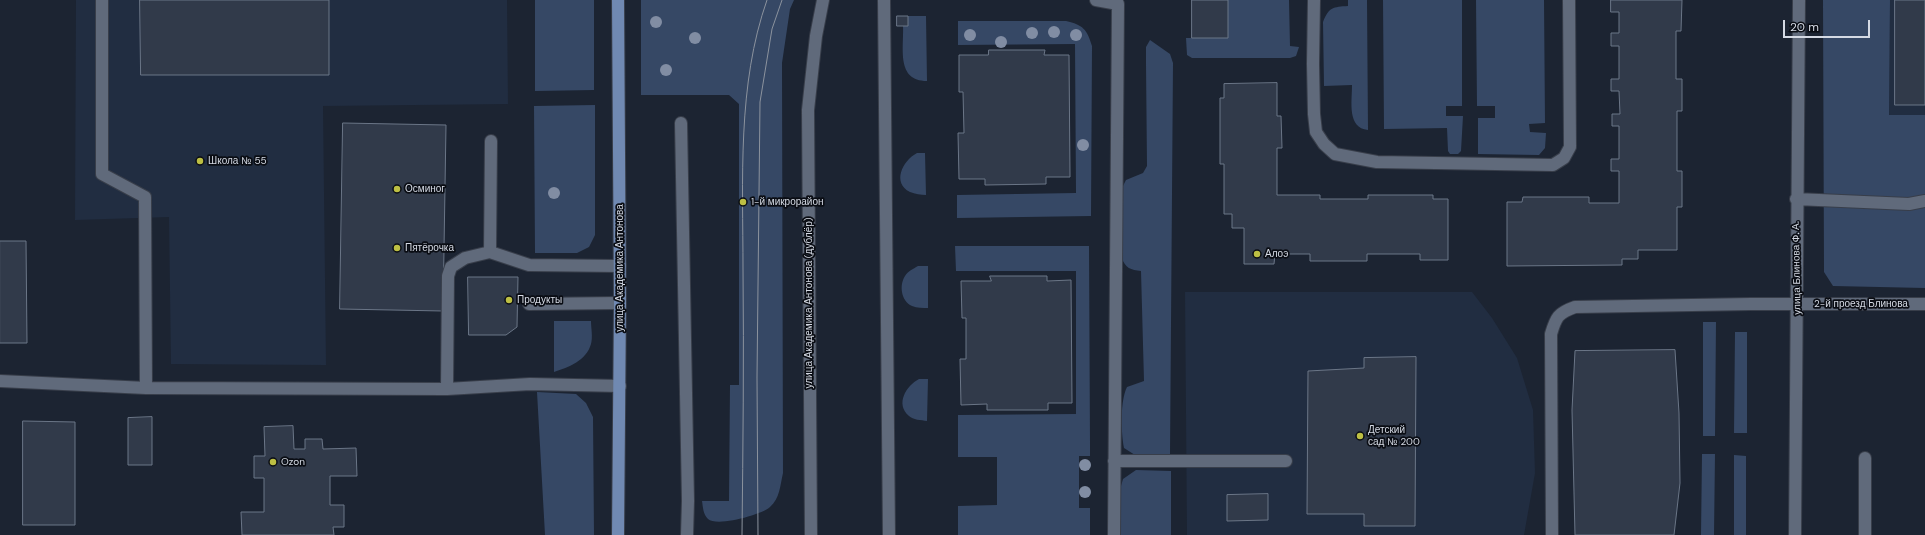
<!DOCTYPE html>
<meta charset="utf-8">
<style>
body{margin:0}
#map{position:relative;width:1925px;height:535px;overflow:hidden;background:#1c2432;font-family:"DM Sans",sans-serif}
canvas{display:block}
.scale{position:absolute;left:1783px;top:20px;width:87px;height:18px;box-sizing:border-box;border:2px solid #d5dae4;border-top:0;padding-left:5px;font-size:12px;line-height:14px;white-space:nowrap;color:#d5dae4;-webkit-text-stroke:3px #0a0d14;paint-order:stroke}
</style>
<div id="map">
<canvas width="1925" height="535"></canvas>
<div class="scale">20 m</div>
</div>
<script>
const ctx = document.querySelector('canvas').getContext('2d');
ctx.lineJoin = 'round';
function fill(path, color) { ctx.fillStyle = color; ctx.fill(path, 'evenodd'); }
function strokePath(path, color, width, dash) { ctx.strokeStyle = color; ctx.lineWidth = width; ctx.lineCap = dash ? 'butt' : 'round'; ctx.setLineDash(dash || []); ctx.stroke(path); }
function write(font, color, halo, rows, align = 'center') {
  ctx.font = font + ' "DM Sans",sans-serif'; ctx.lineWidth = 3.5; ctx.setLineDash([]); ctx.textBaseline = 'middle'; ctx.strokeStyle = halo; ctx.fillStyle = color; for (const [text, x, y, turn = 0] of rows) {
    ctx.save(); ctx.translate(x, y); ctx.rotate((+turn || 0) * Math.PI / 180); ctx.textAlign = isNaN(turn) ? turn : align; if (halo) ctx.strokeText(text, 0, 0); ctx.fillText(text, 0, 0); ctx.restore();
  }
}
const built = new Path2D(`
 M76,0H507L508,104L323,106L326,365L171,364L169,217L75,220Z
 M1890,0H1925V115H1889Z
 M1185,292H1472L1492,318L1517,358L1533,410L1535,473L1524,535H1187Z`);
const green = new Path2D(`
 M535,0H594V90L535,91Z
 M641,0H794L790,9L782,63L783,473C780,486 780,498 770,507C761,515 717,527 708,519C703,514 703,507 702,501H729L730,385H739V104L729,95H641Z
 M1228,0H1289L1290,46L1299,47L1296,56L1290,58H1192L1187,55L1186,38H1228Z
 M1348,0H1367L1368,130C1347,128 1352,102 1352,85L1324,86L1323,22C1329,7 1333,7 1348,6Z
 M1383,0H1462V106H1446V116H1463L1461,151L1458,154H1450L1448,151L1447,128L1384,129Z
 M1476,0H1544L1545,123L1529,124L1530,132L1546,133L1545,148L1539,155L1478,154V118H1495V106H1477Z
 M1823,0H1890L1889,115H1925V288L1833,286L1824,272Z
 M908,16H926L927,81C896,81 904,48 903,26H908Z
 M958,21H1066C1083,25 1087,29 1092,46L1091,216L957,218V195L1076,193L1075,44L958,45Z
 M1150,40L1170,54L1173,63L1170,455H1135L1124,448C1121,432 1120,401 1127,387L1144,381L1141,271C1131,270 1125,268 1122,258V188L1126,180L1143,173L1147,166L1146,64V47Z
 M595,105V235L589,247L577,253H535L534,106Z
 M917,153H925L926,195C921,195 915,194 910,192C892,183 902,161 917,153Z
 M955,246H1089L1090,444V456H1079V508H1090V535H958V506L997,505V457H958V415L1076,414V271H956Z
 M918,266H928V308C923,308 917,308 912,306C901,301 899,285 905,276C908,271 913,269 918,266Z
 M554,321H591C591,328 593,337 591,344C586,361 569,367 554,372Z
 M1703,322H1716L1715,436H1703Z
 M1735,332H1747V433H1734Z
 M919,379H928L927,421C921,420 913,420 909,416C895,404 906,386 919,379Z
 M537,392L576,394L586,403L593,417L594,535H545Z
 M1702,454H1715L1714,535H1701Z
 M1734,455L1746,456V535H1734Z
 M1136,470L1171,471V535H1120L1121,486L1123,479Z`);
const building = new Path2D(`
 M140,0H329V75H141Z
 M1192,0H1228V38H1192Z
 M1611,0H1682L1681,31H1676V79H1682V111H1677V171H1682V207H1677V250H1638V259H1622V265L1507,266V202H1522L1523,197H1589V203H1619V171H1611V159H1619V126H1612V114H1620L1619,91H1611V79H1619V46H1611V33H1619V12H1611Z
 M1895,0H1925V105H1895Z
 M897,16H908V26H897Z
 M989,50H1045L1044,55H1069L1070,177H1046V184L985,185V179H959L958,133H964L963,92H959V55H988Z
 M1277,83V116H1281L1282,148H1277V195H1320V199H1368V195H1433V199H1448V260H1420V254H1367V261H1310V254H1275L1274,264H1244V228H1232V214H1224V164H1220V98H1224V84Z
 M343,123L446,125L443,311L340,309Z
 M0,241H26L27,343H0Z
 M990,276H1047V281L1071,280L1072,403H1048V410H987V404L961,405L960,359H966V318H962L961,281H991Z
 M468,277H518L517,327L506,335H469Z
 M1675,350L1679,413L1680,483L1674,535H1575L1572,410L1575,351Z
 M1416,357L1415,526H1364V514H1307L1308,371L1364,368V358Z
 M152,417V465H128V418Z
 M23,421L75,422V525H23Z
 M293,426L294,449H305V439H322L323,449L356,448L357,476H330V505H344V527H333L334,535H242L241,512H264V478H254V456H265L264,427Z
 M1268,494V520L1227,521V495Z`);
const minor = new Path2D(`
 M102,0V174L145,197L146,388
 M884,0L889,535
 M1096,0L1118,4L1114,535
 M1314,0L1313,64L1314,114L1316,132L1324,144L1335,154L1377,162L1553,165L1564,158L1570,147L1569,0
 M681,123L688,501L687,535
 M1796,199L1909,204L1925,201
 M490,252L491,141
 M529,304L620,303
 M0,381L146,388L447,389L530,384L620,386
 M447,389L448,276L451,267L465,258L490,252L529,265L620,266
 M1865,458V535
 M1114,461H1286
 M811,535L808,110L816,36L823,0
 M1552,535L1551,334C1556,317 1558,313 1575,307L1751,304H1925
 M1795,535C1798,357 1796,178 1799,0`);
const major = new Path2D(`
 M618,0L620,303L618,535`);
const tram = new Path2D(`
 M742,535C743,446 744,358 743,269C743,180 737,85 767,0
 M758,535L757,377L760,102L772,29L782,0`);
const trees = [
 [656,22],
 [1054,32],
 [1032,33],
 [970,35],
 [1076,35],
 [695,38],
 [1001,42],
 [666,70],
 [1083,145],
 [554,193],
 [1085,465],
 [1085,492]
];
const markers = [
 [200,161,4,"#bdbf43"],
 [397,189,4,"#bdbf43"],
 [743,202,4,"#bdbf43"],
 [397,248,4,"#bdbf43"],
 [1257,254,4,"#bdbf43"],
 [509,300,4,"#bdbf43"],
 [1360,436,4,"#bdbf43"],
 [273,462,4,"#bdbf43"]
];
const poiNames = [
 ["Школа № 55",208,161],
 ["Осминог",405,189],
 ["1-й микрорайон",751,202],
 ["Пятёрочка",405,248],
 ["Алоэ",1265,254],
 ["Продукты",517,300],
 ["Детский",1368,430],
 ["сад № 200",1368,442],
 ["Ozon",281,462]
];
const streetNames = [
 ["улица Академика Антонова",620,268,-90],
 ["улица Блинова Ф. А.",1797,268,-91],
 ["улица Академика Антонова (дублёр)",809,303,-90],
 ["2-й проезд Блинова",1861,304]
];
fill(built, '#212d41');
fill(green, '#364865');
fill(building, '#313a4a');
strokePath(building, '#6b7687', 1);
strokePath(minor, '#383e4a', 14);
strokePath(major, '#383e4a', 14);
strokePath(minor, '#606a7b', 12);
strokePath(major, '#7089b2', 12);
strokePath(tram, '#8c939e', 1);
ctx.fillStyle = '#818da3';
for (const [x, y] of trees) { ctx.beginPath(); ctx.arc(x, y, 6, 0, 2 * Math.PI); ctx.fill(); }
for (const [x, y, r, color] of markers) { const dot = new Path2D(); dot.arc(x, y, r, 0, 2 * Math.PI); ctx.fillStyle = color; ctx.fill(dot); strokePath(dot, '#0a0d14', 1.5); }
write('10px', '#d5dae4', '#0a0d14', poiNames, 'left');
write('10px', '#d5dae4', '#0a0d14', streetNames);
</script>
